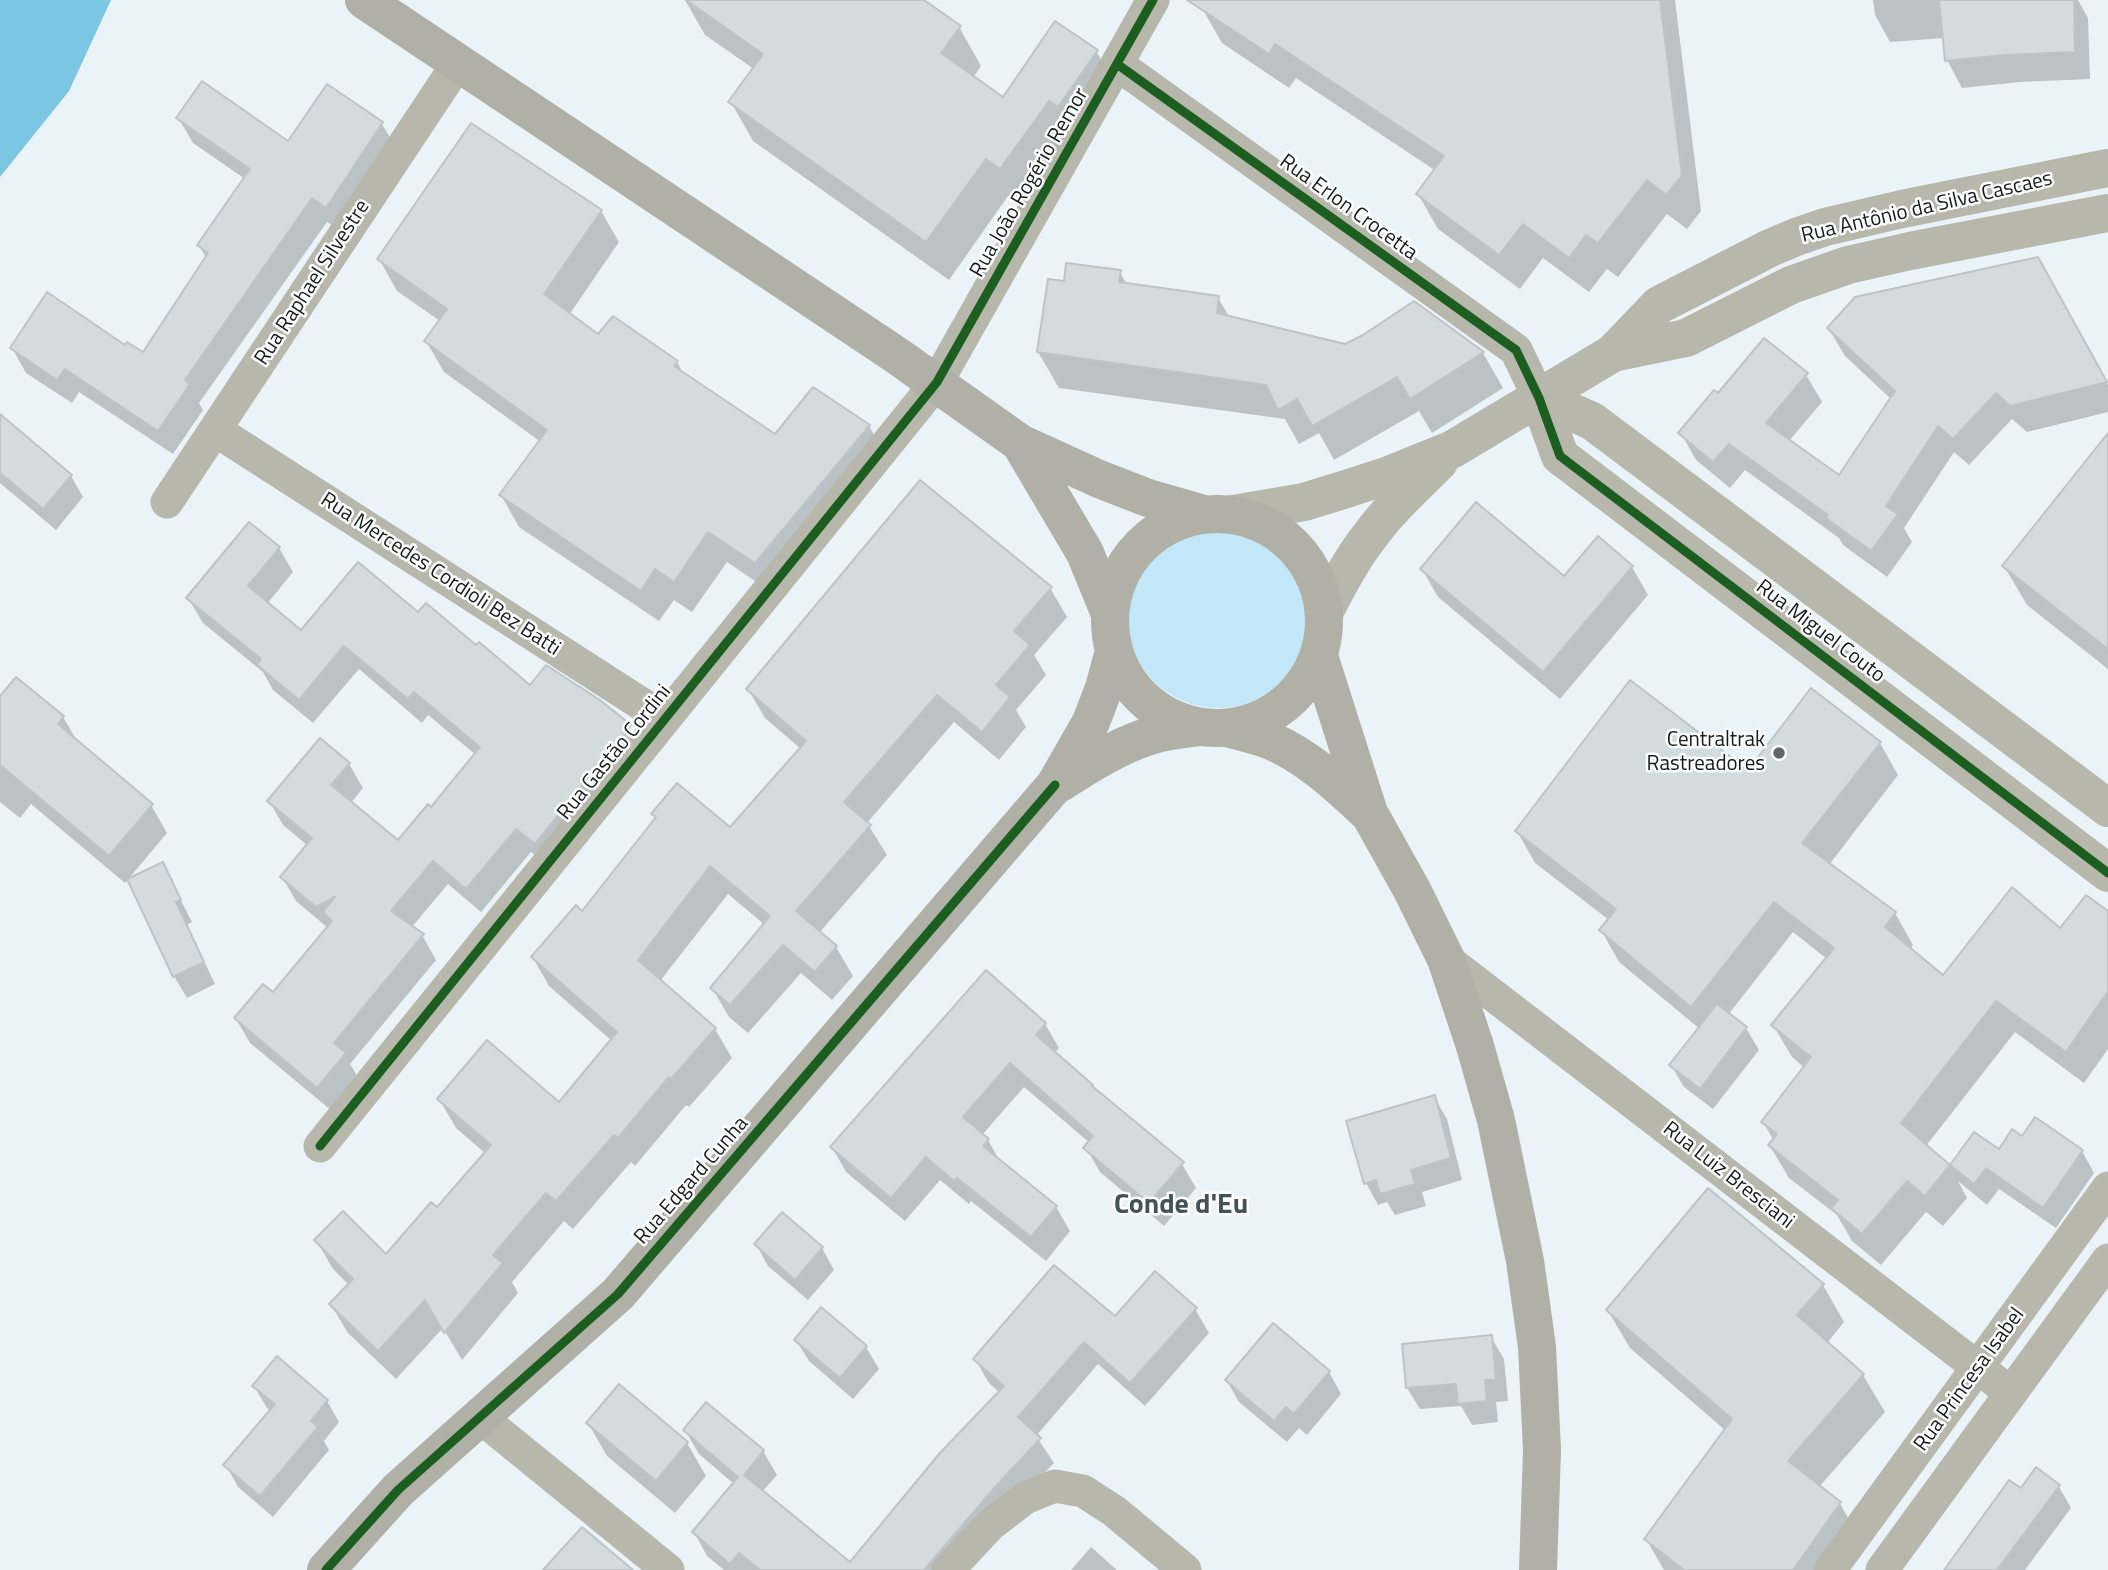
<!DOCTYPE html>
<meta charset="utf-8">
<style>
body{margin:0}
canvas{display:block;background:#eaf3f7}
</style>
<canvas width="2108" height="1570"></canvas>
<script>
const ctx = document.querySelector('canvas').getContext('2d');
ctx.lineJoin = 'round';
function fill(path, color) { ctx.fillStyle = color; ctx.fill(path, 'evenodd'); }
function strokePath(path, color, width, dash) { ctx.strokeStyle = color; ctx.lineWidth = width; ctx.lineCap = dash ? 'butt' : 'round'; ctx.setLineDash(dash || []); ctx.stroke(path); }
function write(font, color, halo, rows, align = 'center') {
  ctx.font = font + ' "Titillium Web",sans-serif'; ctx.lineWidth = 5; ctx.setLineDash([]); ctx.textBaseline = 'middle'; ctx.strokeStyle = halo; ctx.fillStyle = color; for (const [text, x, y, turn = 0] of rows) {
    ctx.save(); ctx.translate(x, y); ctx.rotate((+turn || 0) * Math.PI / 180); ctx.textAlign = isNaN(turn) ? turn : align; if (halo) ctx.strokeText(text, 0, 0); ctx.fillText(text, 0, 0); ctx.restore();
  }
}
const green = new Path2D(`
 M1128 618a90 90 0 1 1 180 0a90 90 0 1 1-180 0Z`);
const water = new Path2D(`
 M0,0H111L69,91L0,177Z`);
const shadow = new Path2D(`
 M685,0H921L959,27L981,66L973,78L1003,99L1096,51L1119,90L1023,206L1008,196L949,280L753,141L731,102L754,69L705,35Z
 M1207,0H1675L1701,211L1687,229L1667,214L1618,277L1607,269L1589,292L1543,258L1520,289L1438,229L1418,194L1436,171L1296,78L1289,88L1222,43L1202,8Z
 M1873,0H2078L2088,18L2090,79L2020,82L1962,88L1947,60L1945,38L1890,42L1875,15Z
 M179,119L289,143L382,124L396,148L341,231L327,222L199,403L203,410L173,454L79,392L72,403L26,373L12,348L126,347L143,354L207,259L199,246L245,179L193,143Z
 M601,211L619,242L569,315L599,336L677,362L685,376L775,436L869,426L887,457L774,594L727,562L692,612L674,600L659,621L519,527L501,495L541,442L444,372L426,341L440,321L397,291L379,259Z
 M1120,272L1127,285L1218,298L1230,318L1345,346L1364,336L1414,303L1483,353L1503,388L1432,433L1419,411L1334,460L1319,433L1299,444L1285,419L1059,388L1038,352L1065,283Z
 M2053,286L2108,385V412L2027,432L2012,419L1969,465L1954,452L1904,528L1912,542L1887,577L1843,545L1839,538L1745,470L1730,488L1696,460L1681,433L1719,396L1806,375L1822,402L1789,441L1839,477L1891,399L1845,356L1829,329Z
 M0,440L71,476L83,497L56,530L0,483Z
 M2108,463V669L2027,605L2004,566Z
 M279,548L293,572L267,604L302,632L419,615L476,648L530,687L629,726L644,751L550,867L531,852L481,912L448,884L411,928L422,935L436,960L350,1064L359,1079L332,1111L250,1043L236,1019L273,994L328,928L296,901L282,877L308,846L283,825L269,801L349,764L363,788L351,803L398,843L431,809L476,755L428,715L422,723L359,669L313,723L273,690L263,672L203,623L188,598Z
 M1632,567L1648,595L1560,699L1438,597L1422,569L1564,578Z
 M1050,588L1067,617L1034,655L1046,675L1016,710L1026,727L999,760L954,722L867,823L887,855L819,933L836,947L853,976L832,1000L801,973L748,1033L729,1017L712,988L765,925L728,894L660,981L715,1029L732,1058L689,1107L686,1105L635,1166L631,1162L573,1229L564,1221L512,1282L518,1293L462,1360L443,1328L396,1379L348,1333L331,1305L349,1285L333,1269L316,1240L386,1257L438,1210L486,1154L456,1128L439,1099L559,1105L612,1041L549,986L533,958L582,914L656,819L653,814L730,830L801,749L765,718L748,689Z
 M0,699L63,717L79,744L151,805L167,833L125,883L31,804L20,818L0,802Z
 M1880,743L1898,775L1829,865L1895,913L1913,945L1910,950L1944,978L2061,930L2108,913V1049L2084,1083L2015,1032L1926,1146L1951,1167L1974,1134L1999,1151L2022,1138L2082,1151L2094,1173L2056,1228L1999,1189L1987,1205L1958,1181L1967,1198L1943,1226L1926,1212L1881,1265L1852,1241L1837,1215L1789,1178L1770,1146L1774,1141L1763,1122L1805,1068L1792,1057L1773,1025L1827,959L1793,932L1728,1015L1746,1028L1759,1050L1713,1109L1684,1087L1671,1065L1700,1029L1619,962L1601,930L1609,920L1535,863L1517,831L1748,772Z
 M162,864L192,922L187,925L215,984L187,998L174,976Z
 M1045,1024L1059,1048L1054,1054L1182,1164L1196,1188L1164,1226L1100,1172L1086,1148L1090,1143L1024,1087L982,1135L988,1140L1001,1163L1056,1207L1070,1231L1046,1261L971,1201L969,1204L940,1180L905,1221L846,1172L832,1147Z
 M1434,1097L1447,1119L1462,1180L1422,1192L1426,1206L1395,1215L1387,1202L1378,1205L1366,1183Z
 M756,1244L822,1248L834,1270L808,1300L768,1266Z
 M1823,1285L1844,1322L1827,1343L1863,1375L1885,1412L1819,1487L1840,1504L1862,1541L1841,1570H1664L1646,1539L1725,1430L1630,1348L1608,1311Z
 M1195,1309L1209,1333L1145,1406L1098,1364L1036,1436L1054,1463L1009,1510L957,1570H724L707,1556L694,1532L734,1484L699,1454L685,1430L707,1404L763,1451L777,1475L762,1492L850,1565L1000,1393L989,1383L975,1359L1115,1319Z
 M822,1310L866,1347L879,1369L853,1399L809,1361L796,1340Z
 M1491,1337L1504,1359L1508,1401L1496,1402L1498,1422L1472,1425L1461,1406L1420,1409L1407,1388Z
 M1329,1372L1341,1394L1307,1435L1299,1428L1287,1442L1239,1402L1227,1381Z
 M254,1386L327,1401L339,1422L324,1441L329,1450L273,1517L238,1487L226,1465L271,1411L267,1408Z
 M619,1386L687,1443L706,1476L675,1513L607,1456L588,1423Z
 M2059,1487L2071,1508L2025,1570H1945L2022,1490Z
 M1091,1547L1117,1570H1071Z`);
const building = new Path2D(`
 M686,0H924L961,26L941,53L1003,97L1055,21L1098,50L1058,107L1049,101L1000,169L986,159L926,242L728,102L763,54Z
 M1187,0H1660L1682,175L1666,195L1647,180L1598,243L1586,235L1569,258L1523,224L1499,255L1416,194L1444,156L1275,44L1269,54Z
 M1939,0H2074L2075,52L2004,55L1945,61Z
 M202,81L288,141L327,84L383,122L326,208L312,198L185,380L190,384L158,431L65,369L57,380L10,348L47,292L125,345L127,342L143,352L208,253L197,245L250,169L176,118Z
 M471,123L602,210L544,294L598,334L613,316L678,361L674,366L775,434L813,387L870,425L755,563L708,532L674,582L655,569L641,591L499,495L547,430L424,341L447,309L377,259Z
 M2038,257L2107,382L2010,406L1996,393L1953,439L1938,426L1886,506L1898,514L1871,551L1826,518L1828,515L1729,444L1713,462L1678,433L1714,390L1718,393L1764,338L1808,373L1766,423L1839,475L1895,391L1827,328L1855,297Z
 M1066,263L1121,270L1119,282L1219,296L1217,313L1345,344L1363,335L1414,301L1484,352L1410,399L1397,377L1312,426L1297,399L1278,410L1266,385L1037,352L1048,279L1064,281Z
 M0,414L72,475L43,509L0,473Z
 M2108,433V649L2002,566Z
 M920,480L1052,587L1014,631L1030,645L996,685L1010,697L982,732L937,695L844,802L871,825L796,911L837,946L815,972L783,945L730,1005L710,988L770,916L710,866L638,960L716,1028L671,1079L669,1077L618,1138L614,1135L556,1201L546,1193L493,1255L503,1263L444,1333L425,1300L378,1351L329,1304L353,1279L314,1240L343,1211L386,1254L431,1202L437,1207L491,1145L437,1099L487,1040L559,1102L617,1032L531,957L576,905L582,911L656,817L651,814L677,783L730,827L806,741L746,689Z
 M1476,502L1564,576L1598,536L1633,566L1543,672L1420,569Z
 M249,522L280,547L248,586L301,630L358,562L418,612L426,603L476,645L479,642L530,685L546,665L600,700L631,725L535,844L516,829L466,889L433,861L391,911L424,934L334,1043L346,1053L317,1088L234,1018L263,984L273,992L332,921L323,912L335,897L316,907L280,877L312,838L267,801L320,738L350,763L331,785L398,840L428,804L431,807L480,747L414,692L408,699L344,646L299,700L257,665L261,659L186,598Z
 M16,677L64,716L58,724L153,804L109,856L0,765V696Z
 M1630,680L1748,770L1811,688L1881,742L1802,843L1896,912L1885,927L1943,975L2012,887L2060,928L2086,895L2108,911V991L2066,1052L1996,1001L1901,1123L1950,1165L1925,1196L1907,1181L1862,1234L1831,1208L1838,1200L1768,1145L1777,1134L1761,1122L1811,1057L1771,1025L1834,948L1774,902L1691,1007L1599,930L1616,909L1515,831Z
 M163,862L181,900L176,902L204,962L173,977L127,879Z
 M986,970L1046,1023L1036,1035L1093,1085L1092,1086L1184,1162L1149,1203L1083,1148L1093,1136L1010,1063L963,1117L989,1139L983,1146L1057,1206L1031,1237L957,1178L954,1181L926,1157L891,1198L830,1147Z
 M1717,1004L1747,1027L1700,1089L1669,1065Z
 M1435,1095L1451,1158L1411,1170L1415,1184L1380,1194L1376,1180L1364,1184L1346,1121Z
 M2035,1117L2083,1150L2043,1208L1986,1168L1974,1184L1950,1165L1974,1132L1999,1149L2012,1129L2022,1136Z
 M1708,1188L1824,1284L1797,1315L1864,1374L1788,1461L1841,1502L1793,1570H1684L1644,1539L1732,1419L1606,1310Z
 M782,1212L823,1247L795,1280L754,1244Z
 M1054,1265L1115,1316L1155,1271L1197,1308L1130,1383L1084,1342L1018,1417L1041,1438L996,1486L924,1570H760L739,1553L730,1564L692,1532L738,1477L683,1430L706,1402L764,1450L744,1475L850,1562L939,1454L1004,1386L973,1359Z
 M821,1307L867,1346L840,1378L794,1340Z
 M1273,1323L1330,1371L1294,1414L1286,1407L1274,1421L1225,1380Z
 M1492,1335L1496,1380H1485L1487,1401L1458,1404L1456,1384L1406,1388L1402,1344Z
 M277,1356L328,1400L311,1421L318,1427L260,1496L223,1465L275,1404L252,1386Z
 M619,1384L688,1442L656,1481L586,1423Z
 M2036,1467L2060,1485L1997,1570H1944L2009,1480L2021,1488Z
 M582,1527L633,1570H543Z`);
const minor = new Path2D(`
 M1117,64L1516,350L1539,398
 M215,430L665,719
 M167,502L458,63
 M1446,959L2011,1393
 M320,1146L937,382L1153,0
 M480,1417L668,1570
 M948,1570L990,1525L1025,1498L1055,1486L1083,1491L1114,1511L1185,1570
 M1830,1570L2108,1188
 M1882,1570L2108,1260`);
const tertiary = new Path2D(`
 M1539,398L1560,456L2108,873
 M1539,398L1592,421L2108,808`);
const secondary = new Path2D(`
 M1613,353L1686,338L1791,285L1848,265L1910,251L2108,213
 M1233,514L1304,502L1343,490L1386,476L1453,449L1613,353L1659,305L1770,248L1796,237L1825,227L1902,209L2108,168
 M1325,611C1338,585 1351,560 1369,537C1389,509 1415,486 1439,462`);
const primary = new Path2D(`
 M364,0L896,355L1020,443L1099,479L1148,498L1204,514
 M1020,443L1085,553L1110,614
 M1110 621a107 107 0 1 1 214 0a107 107 0 1 1-214 0Z
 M1319,656L1369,813L1412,890L1446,959L1475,1046L1496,1120L1525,1261L1537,1347L1542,1450L1538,1570
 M1227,728C1241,732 1256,735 1269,740C1307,756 1337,784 1367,812
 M1060,783C1091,763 1124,742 1160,733C1172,730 1186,729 1199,727
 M326,1570L398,1490L618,1294L1055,785L1091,722L1104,688L1114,651`);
const cycleway = new Path2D(`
 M1117,64L1516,350L1539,398L1560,456L2108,873
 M320,1146L937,382L1153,0
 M326,1570L398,1490L618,1294L1055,785`);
const markers = [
 [1779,753,7,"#60676a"]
];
const streetNames = [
 ["Rua João Rogério Remor",1030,183,-60],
 ["Rua Erlon Crocetta",1348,208,36],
 ["Rua Antônio da Silva Cascaes",1927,208,-13],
 ["Rua Raphael Silvestre",313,283,-57],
 ["Rua Mercedes Cordioli Bez Batti",440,575,33],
 ["Rua Miguel Couto",1820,632,37],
 ["Rua Gastão Cordini",615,753,-51],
 ["Rua Luiz Bresciani",1728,1176,38],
 ["Rua Edgard Cunha",692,1181,-49],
 ["Rua Princesa Isabel",1970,1380,-54]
];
const poiNames = [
 ["Centraltrak",1765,741],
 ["Rastreadores",1765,765]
];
const districtNames = [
 ["Conde d'Eu",1181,1206]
];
fill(green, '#c1e7f8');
fill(water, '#7ac6e3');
fill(shadow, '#0003');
fill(building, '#d3dbde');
strokePath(building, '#bdc4c7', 2);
strokePath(minor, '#b8b7ac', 33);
strokePath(tertiary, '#b8b7ac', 38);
strokePath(secondary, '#b7b7ac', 38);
strokePath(primary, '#b0b0a7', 38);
strokePath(cycleway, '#1b5e20', 9);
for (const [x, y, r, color] of markers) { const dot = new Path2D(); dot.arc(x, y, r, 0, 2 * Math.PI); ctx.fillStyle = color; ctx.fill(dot); strokePath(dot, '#fff', 2.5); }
write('21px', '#151c1e', '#fff', streetNames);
write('21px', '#151c1e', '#fff', poiNames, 'right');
write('bold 28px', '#435258', '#fff', districtNames);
</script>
